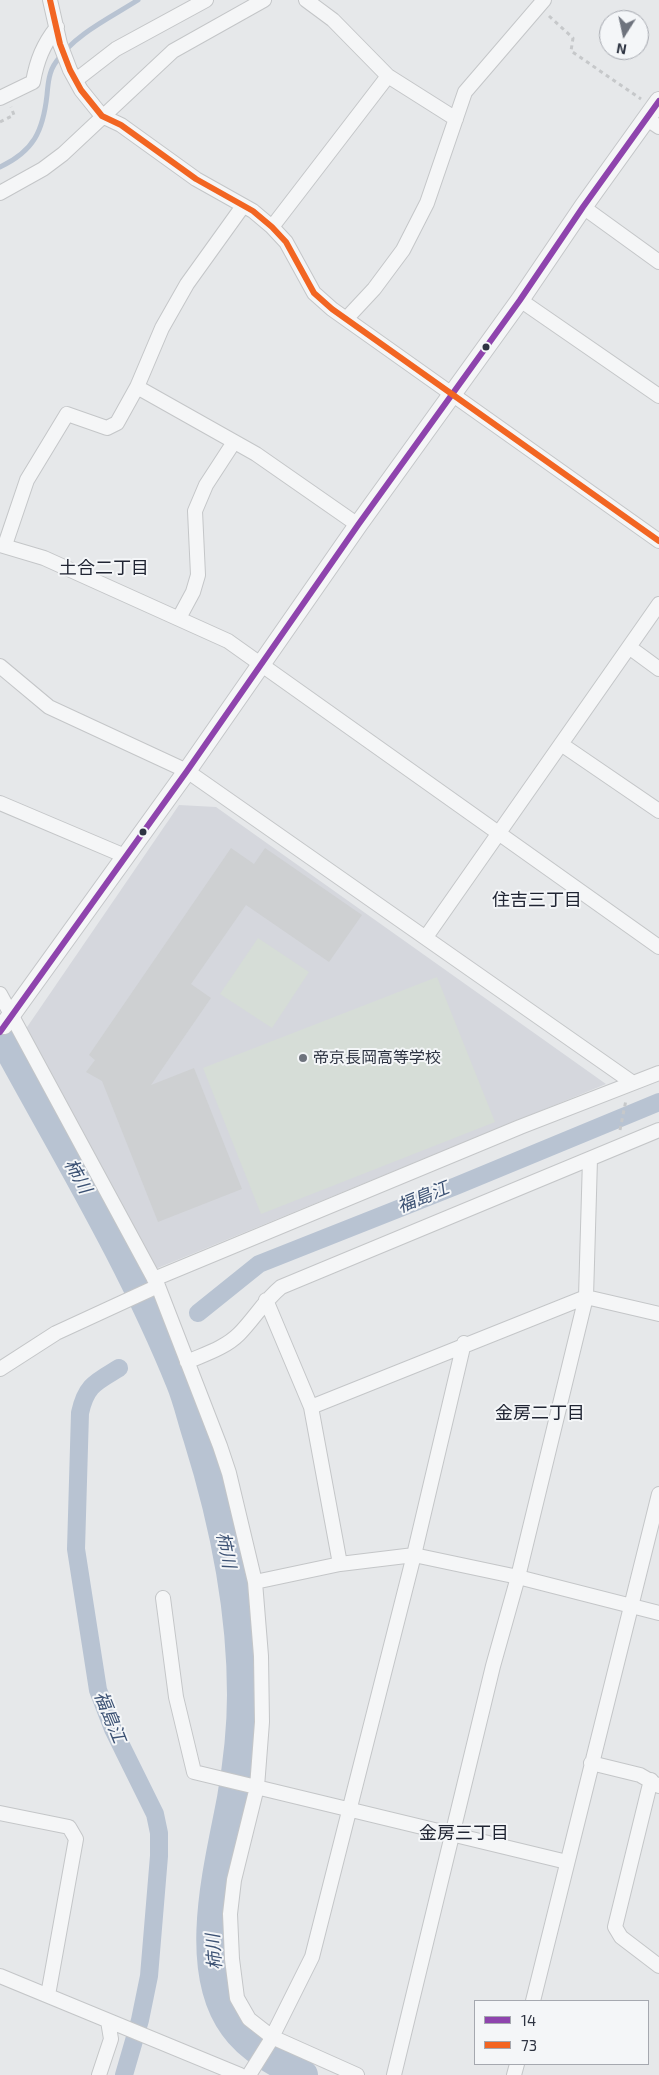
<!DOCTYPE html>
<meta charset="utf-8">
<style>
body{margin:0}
#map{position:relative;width:659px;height:2075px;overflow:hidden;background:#e6e8ea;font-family:"Exo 2",sans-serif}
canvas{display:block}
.legend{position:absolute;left:474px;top:2000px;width:175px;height:65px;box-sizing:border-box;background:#f4f6f8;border:1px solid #a5a8af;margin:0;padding:6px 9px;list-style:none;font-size:15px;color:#2e3442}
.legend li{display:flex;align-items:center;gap:10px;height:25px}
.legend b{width:25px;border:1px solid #a5a8af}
.north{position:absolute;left:599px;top:10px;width:50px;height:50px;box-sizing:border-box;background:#f4f6f8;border:1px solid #a5a8af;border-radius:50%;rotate:190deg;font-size:14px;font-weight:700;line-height:20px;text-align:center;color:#2e3442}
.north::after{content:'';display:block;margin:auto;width:18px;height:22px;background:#6e737d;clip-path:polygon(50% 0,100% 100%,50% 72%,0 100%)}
</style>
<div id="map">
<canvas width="659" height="2075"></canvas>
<ul class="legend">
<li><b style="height:6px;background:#8e44ad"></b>14</li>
<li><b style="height:6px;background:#f26522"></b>73</li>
</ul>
<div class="north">N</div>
</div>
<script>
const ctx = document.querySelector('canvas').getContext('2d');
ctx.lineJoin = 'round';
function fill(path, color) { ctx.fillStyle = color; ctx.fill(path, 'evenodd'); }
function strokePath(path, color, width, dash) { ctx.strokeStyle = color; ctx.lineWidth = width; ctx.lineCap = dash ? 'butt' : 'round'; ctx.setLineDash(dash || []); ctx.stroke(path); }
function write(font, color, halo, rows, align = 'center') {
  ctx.font = font + ' "Exo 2","Noto Sans JP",sans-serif'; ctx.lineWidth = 4; ctx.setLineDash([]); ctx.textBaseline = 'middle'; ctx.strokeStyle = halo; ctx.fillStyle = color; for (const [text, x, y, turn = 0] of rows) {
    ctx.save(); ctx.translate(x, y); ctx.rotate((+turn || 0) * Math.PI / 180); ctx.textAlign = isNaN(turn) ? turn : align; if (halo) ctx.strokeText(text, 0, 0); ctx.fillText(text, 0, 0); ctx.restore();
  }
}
const built = new Path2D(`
 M179,805L216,807L606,1084L148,1272L23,1033Z`);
const green = new Path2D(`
 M258,938L309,972L272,1028L220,994Z
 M437,977L495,1122L261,1214L203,1068Z`);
const stream = new Path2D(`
 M0,167C34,151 43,131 47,95C48,84 49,71 56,62C75,34 110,18 138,0`);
const canal = new Path2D(`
 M198,1313L259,1264L456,1186L659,1102
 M119,1368C96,1382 86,1385 80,1413L76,1549L98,1690L113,1729L155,1814L159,1833V1856L149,1976L140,2020L124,2075`);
const river = new Path2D(`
 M0,1032C62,1147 132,1261 181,1383C188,1400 192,1419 198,1437C224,1520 242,1608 242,1695C242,1730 238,1764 232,1798C220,1863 191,1967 234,2026C250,2049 279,2064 303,2075`);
const building = new Path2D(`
 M231,848L254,864L265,848L362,915L329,962L246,905L191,984L211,998L151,1085L194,1068L242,1189L158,1222L102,1081L86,1072L95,1060L89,1055Z`);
const path = new Path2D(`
 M549,16L573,38L571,51L641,99
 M0,122L14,115L11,107
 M620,1130L626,1100`);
const minor = new Path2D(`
 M50,0L60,44L70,70L81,90L102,116L121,125L196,179L253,211L272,227L286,242L314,293L332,309L659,541
 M306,0L333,20L388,76L456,119
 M76,80L116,49L206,0
 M0,98L33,82C37,60 43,45 57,27
 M647,119L659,127
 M0,193L43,169L63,154L173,51L264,0
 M583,207L659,262
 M272,227L388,76
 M520,300L659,396
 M346,319L374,289L403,250L427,203L465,92L544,0
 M137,387L256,454L358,525
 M0,545L44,558L228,641L659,947
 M5,545L27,480L67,414L107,428L117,423L137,387L162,328L187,284L243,206
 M179,618L193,592L198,575L195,511L206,485L234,442
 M629,647L659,669
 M0,666L49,707L187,771L633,1083
 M561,744L659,811
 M0,803L125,856
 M426,937L659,604
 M0,994L158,1286L220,1446L229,1473L255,1582L261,1656L262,1722L257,1787L234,1880L230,1914L232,1959L237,1998L249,2019L272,2037L357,2075
 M154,1279L520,1127L659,1073
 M266,1300L311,1407L340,1564
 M187,1362C205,1354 225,1348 239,1334C254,1319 264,1301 281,1287L659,1130
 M0,1369L56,1333L158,1286
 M311,1407L586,1297L659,1314
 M255,1582L340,1564L414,1555L518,1577L659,1613
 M163,1598L176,1697L194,1772L567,1862
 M591,1763L640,1775L659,1786
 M651,1780L615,1927L621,1937L659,1966
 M0,1813L69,1827L76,1839L48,1995
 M0,1976L240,2075
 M533,2001L659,1494
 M99,2075L111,2039L108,2021
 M249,2075L269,2043L312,1957L414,1555L464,1343
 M394,2075L493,1666L518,1577L586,1297L590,1159
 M514,2075L517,2064`);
const tertiary = new Path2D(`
 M4,1025L187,771L358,525L520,300L583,207L659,101`);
const bus1 = new Path2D(`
 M0,1032L187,771L358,525L520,300L583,207L659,101`);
const bus2 = new Path2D(`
 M50,0L60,44L70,70L81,90L102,116L121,125L196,179L253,211L272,227L286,242L314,293L332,309L659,541`);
const markers = [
 [486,347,4.5,"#2e3442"],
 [143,832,4.5,"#2e3442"],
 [303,1058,5,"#6e737d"]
];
const poiNames = [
 ["帝京長岡高等学校",313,1058]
];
const neighbourhoodNames = [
 ["土合二丁目",104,568],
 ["住吉三丁目",537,900],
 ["金房二丁目",540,1413],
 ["金房三丁目",464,1833]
];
const waterNames = [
 ["柿川",78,1176,61],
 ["福島江",423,1197,-22],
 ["柿川",226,1550,79],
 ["福島江",110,1717,68],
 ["柿川",214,1952,-94]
];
fill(built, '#d5d7dd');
fill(green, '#d6ddd7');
strokePath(stream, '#b8c3d2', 5);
strokePath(canal, '#b8c3d2', 18);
strokePath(river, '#b8c3d2', 30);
fill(building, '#ced0d2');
strokePath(minor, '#c4c6c8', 16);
strokePath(tertiary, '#c4c6c8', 20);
strokePath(path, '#c6c8ca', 3, [4, 4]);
strokePath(minor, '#f5f6f7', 14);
strokePath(tertiary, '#f5f6f7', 18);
strokePath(bus1, '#8e44ad', 6);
strokePath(bus2, '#f26522', 6);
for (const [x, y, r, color] of markers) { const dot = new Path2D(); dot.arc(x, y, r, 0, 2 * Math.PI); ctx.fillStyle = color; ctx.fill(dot); strokePath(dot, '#f4f6f8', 2); }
write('16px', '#2e3442', '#f4f6f8', poiNames, 'left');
write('18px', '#202533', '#f4f6f8', neighbourhoodNames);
write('italic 18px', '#3b5173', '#f4f6f8', waterNames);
</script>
